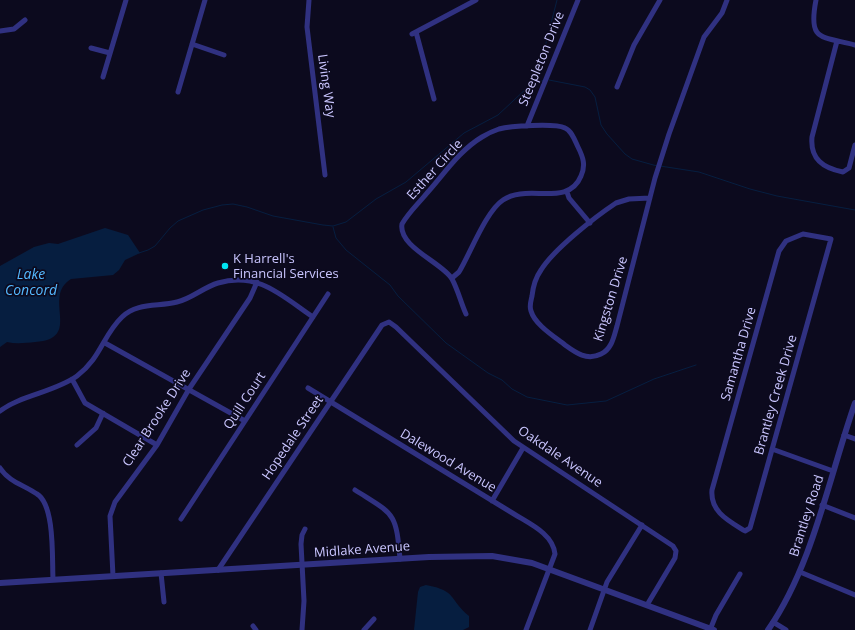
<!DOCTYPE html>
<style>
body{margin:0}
canvas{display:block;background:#0c0a1e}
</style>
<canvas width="855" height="630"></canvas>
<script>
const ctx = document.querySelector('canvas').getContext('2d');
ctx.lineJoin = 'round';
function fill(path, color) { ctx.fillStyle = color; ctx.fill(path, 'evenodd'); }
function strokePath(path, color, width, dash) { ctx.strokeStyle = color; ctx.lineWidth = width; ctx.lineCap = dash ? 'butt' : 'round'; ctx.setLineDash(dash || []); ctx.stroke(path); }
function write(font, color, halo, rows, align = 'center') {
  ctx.font = font + ' "Open Sans",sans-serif'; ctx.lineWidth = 3.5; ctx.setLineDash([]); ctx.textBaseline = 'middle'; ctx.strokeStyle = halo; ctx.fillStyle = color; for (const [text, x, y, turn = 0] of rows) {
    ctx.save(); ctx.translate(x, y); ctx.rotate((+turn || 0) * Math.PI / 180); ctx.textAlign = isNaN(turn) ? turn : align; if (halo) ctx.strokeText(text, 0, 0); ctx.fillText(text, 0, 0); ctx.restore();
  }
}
const water = new Path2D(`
 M105,228L128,235L140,253L125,260L119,270L113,275L71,279C41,297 84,339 35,342C25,343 16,344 7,342L0,347V266L34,247L49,243L58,244Z
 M426,585C458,591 448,599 469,616V627L463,630H414L418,592L420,587Z`);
const stream = new Path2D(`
 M549,80L585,87L590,90L595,97L601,125L607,134L625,154L632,159L657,166
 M536,82L557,0
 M660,166L699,172L750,189L777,196L855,210
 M333,227L336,238L346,250L390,285L398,296L446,343L488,373L502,380L512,389L527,397L567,405L606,401L654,379L696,365
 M139,253L148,250L155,246L170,228L178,221L203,210L222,205L233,204L247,207L273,216L323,225L333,226L346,222L376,199L406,182L464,133L498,115L528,87L544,80`);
const minor = new Path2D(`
 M309,0L307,27L325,175
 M816,0C808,41 820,36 855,45
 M0,31L14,29L25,20
 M416,32L434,99
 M412,34L476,0
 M837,41L812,137C810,159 823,168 843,172L849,168L855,145
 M192,44L224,55
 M91,48L110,53
 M103,77L126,0
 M617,87L634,45L660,0
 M178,92L205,0
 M527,126L578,0
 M567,192L569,198L590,223
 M650,198L629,199L616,203C595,217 554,249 541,270C536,277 533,287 532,296C531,301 529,306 531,311C535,325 555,337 565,345C576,353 587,361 601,354C612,349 614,336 617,326L655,178L669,134L704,37L722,13L727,0
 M803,234L831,239L750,528L745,531C729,521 710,512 712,490L779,251L786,241Z
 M452,278L459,272C470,254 486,211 503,200C527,183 568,208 581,176C586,165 583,157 578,147C575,141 572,131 565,128C555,123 510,126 499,129C493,131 487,134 482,137C460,150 444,174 427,193C419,203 409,212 402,224C398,247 443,263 452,279C458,290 461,303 466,314
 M105,343L245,421
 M72,379L85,403L157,445
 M308,388L514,514C530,524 553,534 555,554L526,630
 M0,411C21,395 55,392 77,376C101,358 103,335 122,317C137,302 159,307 177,302C191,299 204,287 218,283C258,271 282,296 313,317
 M844,435L855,439
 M77,445L96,428L103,413
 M772,449L833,471
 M0,468C9,482 24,485 37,494C55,505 52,559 53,579
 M355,490C394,515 396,511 400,559
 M492,501L523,448
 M822,505L855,518
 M181,519L328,294
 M218,570L382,325L389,322L396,327L514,441L673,546L676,551L675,558L647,605
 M800,572L855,595
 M161,573L164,602
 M113,576L110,516L115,502L157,445L189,389L250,298L257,282
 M773,622L786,630
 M253,626L256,630
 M302,630L304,601L301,544L302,535L305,529
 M364,630L374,619
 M590,630L607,582L642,525
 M710,630L716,615L740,574`);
const tertiary = new Path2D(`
 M0,583L429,557L492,556L532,563L714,630
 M768,630C813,565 829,477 855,403`);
const markers = [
 [225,266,4,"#00e5f1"]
];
const streetNames = [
 ["Steepleton Drive",542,59,-68],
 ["Living Way",326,86,82],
 ["Esther Circle",435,170,-48],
 ["Kingston Drive",611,299,-73],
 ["Samantha Drive",739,354,-74],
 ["Brantley Creek Drive",776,395,-74],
 ["Quill Court",245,401,-57],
 ["Clear Brooke Drive",157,418,-57],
 ["Hopedale Street",293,438,-56],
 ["Oakdale Avenue",560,457,34],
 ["Dalewood Avenue",448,461,31],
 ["Brantley Road",807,516,-72],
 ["Midlake Avenue",362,550,-4]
];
const poiNames = [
 ["K Harrell's",233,259],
 ["Financial Services",233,274]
];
const waterNames = [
 ["Lake",31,275],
 ["Concord",31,291]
];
fill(water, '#061e40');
strokePath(stream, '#061e40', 1);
strokePath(minor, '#303181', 5);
strokePath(tertiary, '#303181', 6);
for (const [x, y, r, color] of markers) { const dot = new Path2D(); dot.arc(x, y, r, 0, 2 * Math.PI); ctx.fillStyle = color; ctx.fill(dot); strokePath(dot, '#0c0a1e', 1.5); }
write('13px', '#cac6ff', '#0c0a1e', streetNames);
write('13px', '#cac6ff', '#0c0a1e', poiNames, 'left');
write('italic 14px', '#54b9ff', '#0c0a1e', waterNames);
</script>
